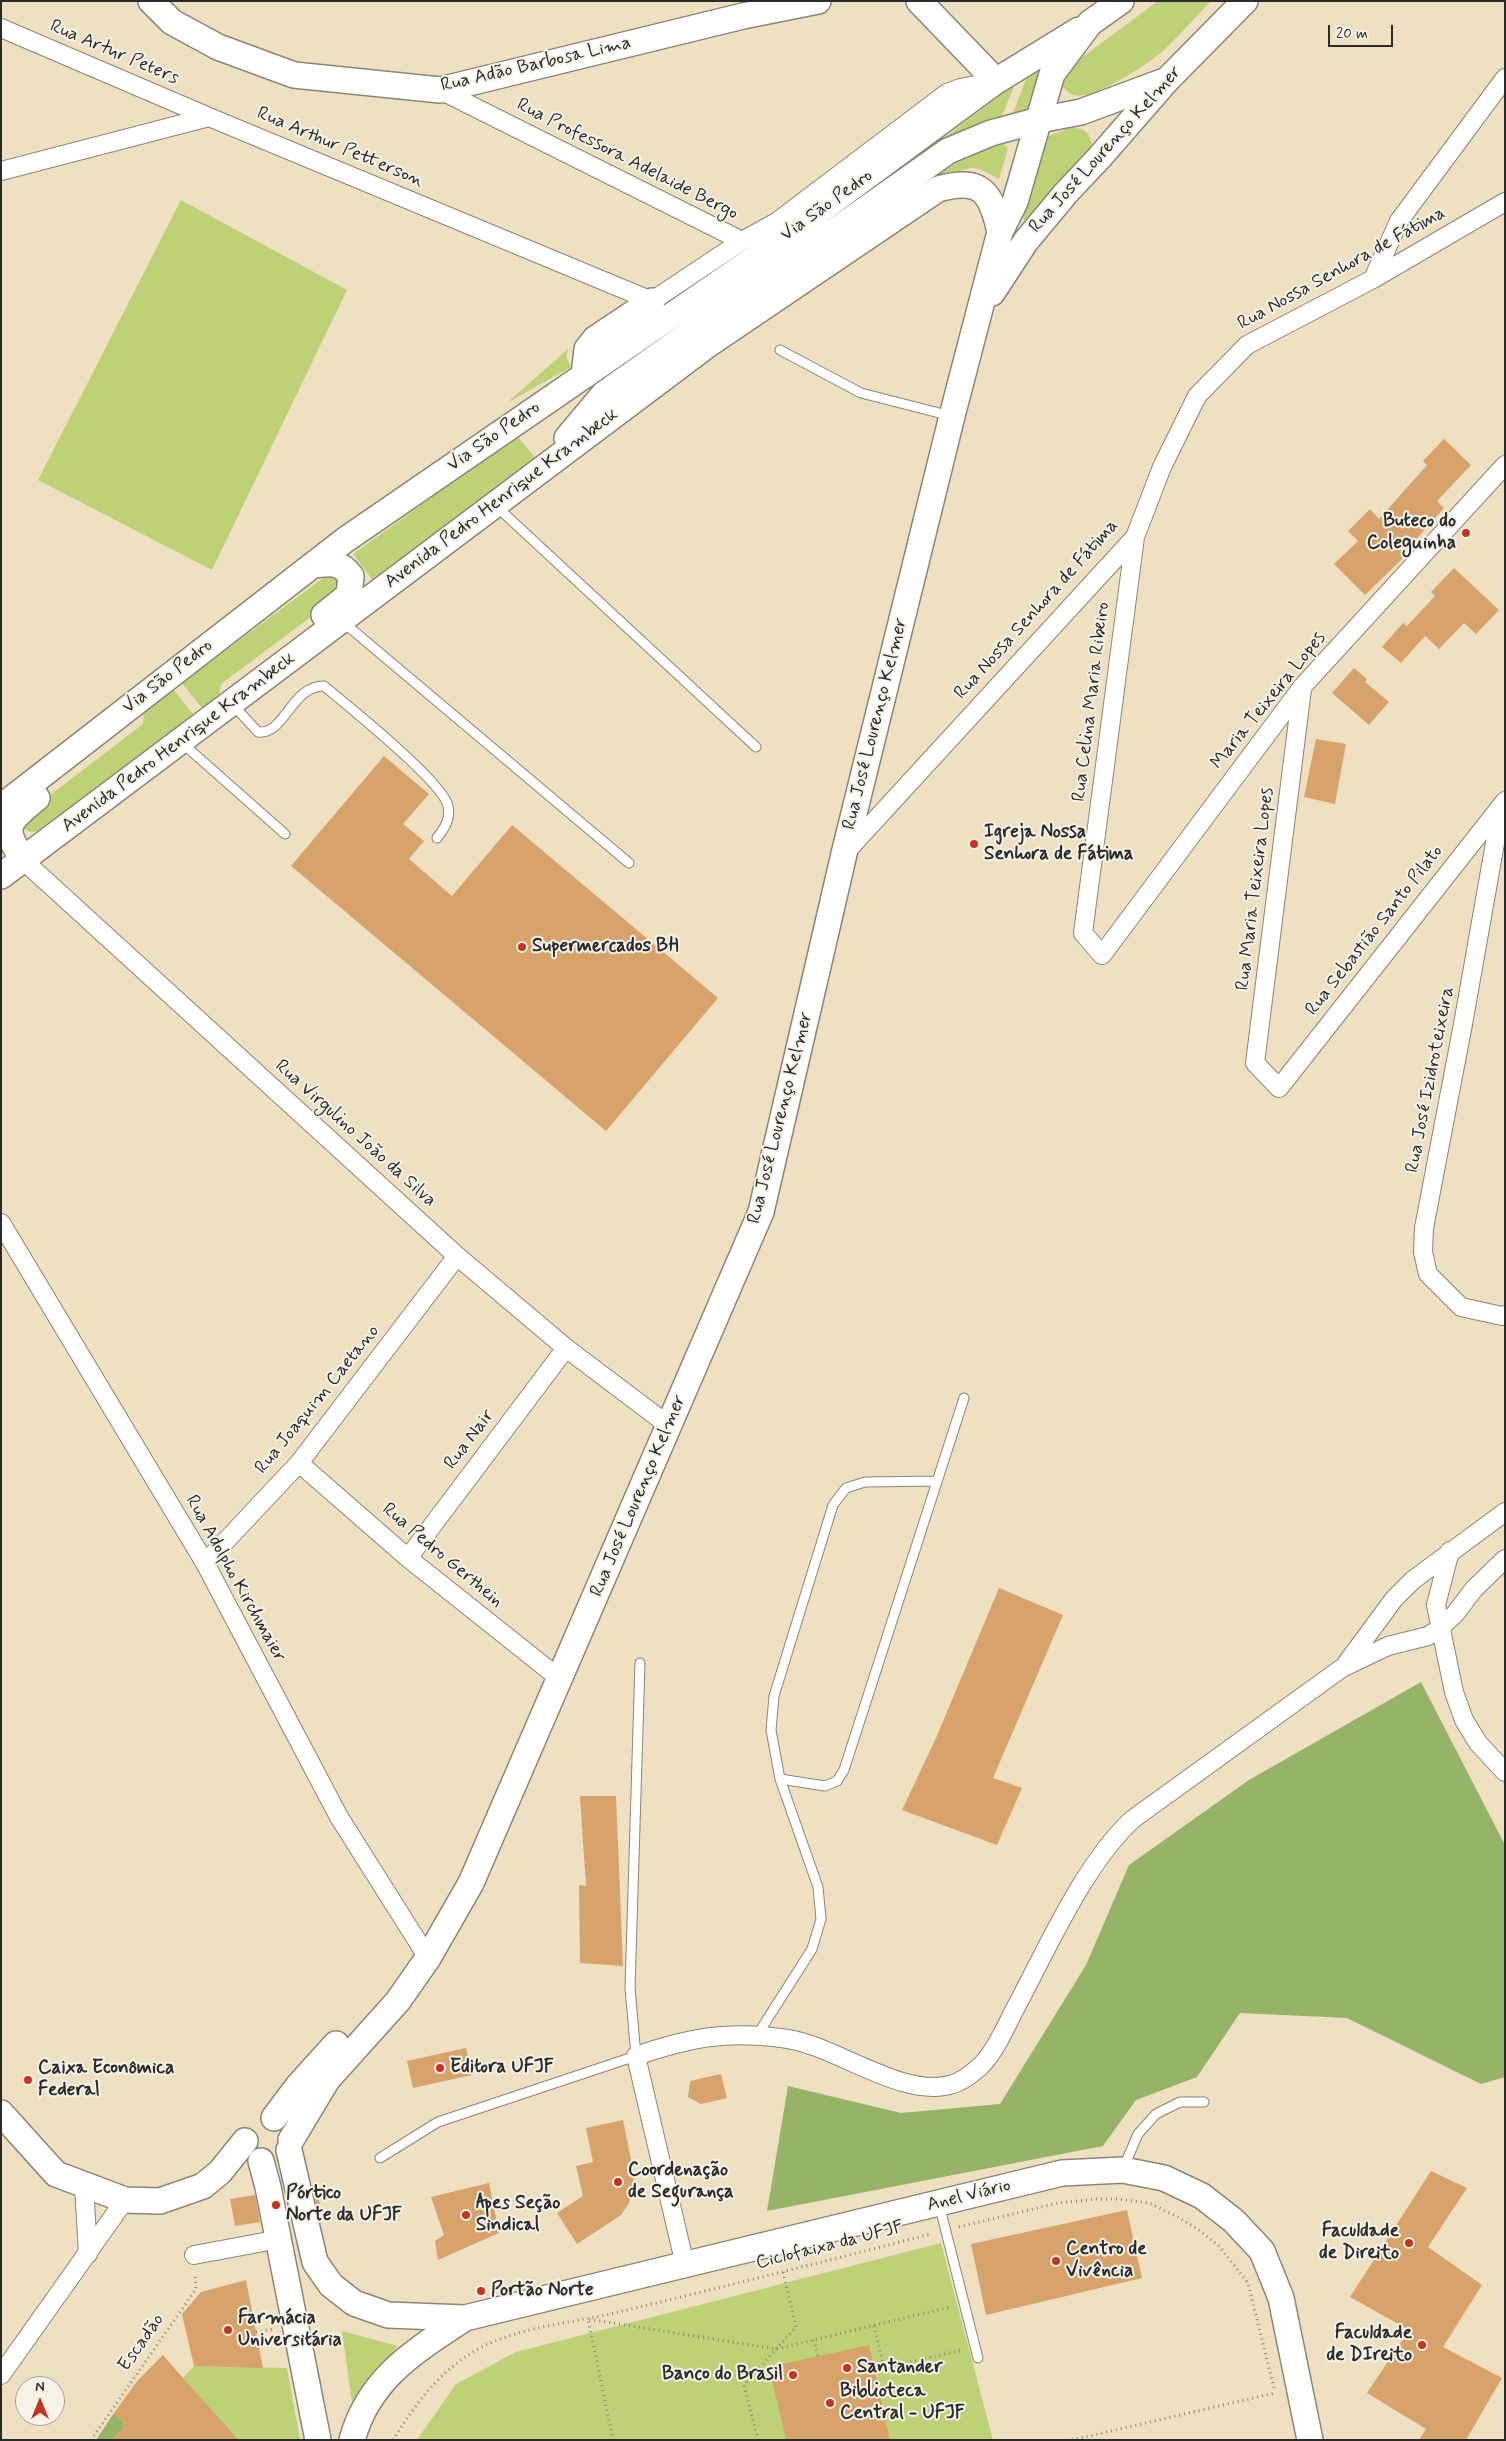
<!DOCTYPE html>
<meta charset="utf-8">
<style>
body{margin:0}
#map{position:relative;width:1506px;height:2441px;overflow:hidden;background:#eee0c0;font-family:Mynerve,sans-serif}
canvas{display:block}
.frame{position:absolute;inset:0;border:2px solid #2b2b2b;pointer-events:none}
.north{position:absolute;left:15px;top:2376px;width:50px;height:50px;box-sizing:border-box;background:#f7f3e8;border:1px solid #a5a39c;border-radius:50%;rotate:0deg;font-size:14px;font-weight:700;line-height:20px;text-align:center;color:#2b2b2b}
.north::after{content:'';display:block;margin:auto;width:18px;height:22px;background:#c8321e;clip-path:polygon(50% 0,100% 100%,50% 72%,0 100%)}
.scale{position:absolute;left:1328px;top:25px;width:65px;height:22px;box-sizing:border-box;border:2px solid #2b2b2b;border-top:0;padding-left:6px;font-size:15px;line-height:18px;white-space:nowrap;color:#2b2b2b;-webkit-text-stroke:4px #f7f3e8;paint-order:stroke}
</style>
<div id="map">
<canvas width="1506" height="2441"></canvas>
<div class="frame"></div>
<div class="north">N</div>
<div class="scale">20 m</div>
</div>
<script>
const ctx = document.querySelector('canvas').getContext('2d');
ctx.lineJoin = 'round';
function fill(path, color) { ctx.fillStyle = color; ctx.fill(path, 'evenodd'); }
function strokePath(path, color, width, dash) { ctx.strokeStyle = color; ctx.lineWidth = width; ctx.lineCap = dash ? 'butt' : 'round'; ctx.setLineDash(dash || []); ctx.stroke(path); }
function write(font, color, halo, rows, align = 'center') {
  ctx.font = font + ' Mynerve,sans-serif'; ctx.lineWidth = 4; ctx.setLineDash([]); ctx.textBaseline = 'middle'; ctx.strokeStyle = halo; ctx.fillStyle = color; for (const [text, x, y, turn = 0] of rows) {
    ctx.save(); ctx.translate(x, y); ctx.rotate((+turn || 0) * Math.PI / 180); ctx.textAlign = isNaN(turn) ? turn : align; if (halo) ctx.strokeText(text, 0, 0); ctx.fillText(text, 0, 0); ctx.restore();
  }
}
const green = new Path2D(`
 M1158,1H1211C1195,17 1181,34 1165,49C1151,63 1104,92 1085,95C1074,98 1064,92 1061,81L1069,67Z
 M1043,65L1042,73L1028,110L1012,116L1027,76Z
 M1015,84L1001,118L974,126L942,145L939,142Z
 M1070,128C1085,127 1091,133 1092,148L1029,221L1024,220L1023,209L1046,137Z
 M1002,143L1008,148L999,179L980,169L971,168L934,177L970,155Z
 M181,200L347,290L212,570L38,480Z
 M568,349L566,357L571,367L507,403Z
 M517,436L538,461L374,582L353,554Z
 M334,577L339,581V596L221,684L218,703L205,712L182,683L323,578Z
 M174,690L197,719L41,831L30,832L21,828L24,815L143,724L144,711Z
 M941,2243L993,2440H417L456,2384L516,2352Z
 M342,2331L398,2346L352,2403Z
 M194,2366L287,2368L300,2440H239L183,2378Z`);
const forest = new Path2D(`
 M1421,1682L1505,1845V2077L1481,2084L1347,2018L1240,2013L1197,2077L1136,2100L1103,2146L767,2211L788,2086L901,2113L1000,2104L1086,1965L1129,1865L1249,1780Z
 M114,2413L126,2426L112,2440H96Z`);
const building = new Path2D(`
 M1444,439L1471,465L1437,501L1444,508L1406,551L1408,553L1365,595L1334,564L1358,541L1348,531L1370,509L1379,519L1427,465L1423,461Z
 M1454,568L1499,610L1476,634L1464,623L1439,649L1425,636L1401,663L1382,647L1403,623L1407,626L1435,596L1431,592Z
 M1354,668L1367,679L1365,682L1389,702L1369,725L1332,693Z
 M1316,739L1346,744L1335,804L1304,797Z
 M384,756L429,794L403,824L424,841L409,859L452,896L512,825L718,998L606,1131L291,866Z
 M999,1588L1063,1615L993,1778L1022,1788L997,1845L902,1810L936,1738Z
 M580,1796H616L623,1966L580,1963L579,1885L586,1886Z
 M466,2048L472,2075L413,2088L407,2061Z
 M721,2074L727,2098L701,2104L688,2097L690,2081Z
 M623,2120L634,2174L633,2187L629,2203L621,2215L577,2244L557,2213L583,2196L576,2166L593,2162L586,2128Z
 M1431,2171L1467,2188L1428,2247L1482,2285L1443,2347L1502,2378L1466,2440H1419L1426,2429L1367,2393L1409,2330L1350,2297Z
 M489,2183L499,2233L438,2260L435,2241L444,2235L431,2197Z
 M316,2184L321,2211L318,2212L312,2185Z
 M255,2195L260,2222L235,2226L230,2199Z
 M1127,2210L1142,2278L986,2315L971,2244Z
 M246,2280L263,2368L194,2366L182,2314L201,2292Z
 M869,2345L890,2440H786L769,2367Z
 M163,2355L183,2378L239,2440H112L126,2426L114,2413L138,2380Z`);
const path = new Path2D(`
 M959,2227L1058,2203L1097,2199H1116L1149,2203L1178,2217L1199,2230L1219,2246L1248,2283L1274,2388
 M874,2326L884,2368L962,2350
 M256,2332L274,2329
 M814,2340L818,2356
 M91,2440L196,2289L195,2273
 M393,2440C416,2403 440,2370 480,2348C522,2326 573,2323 619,2312C723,2287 827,2261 931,2234
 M613,2440L588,2319L776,2349L950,2307
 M758,2440L744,2385L796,2327L783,2272
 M1072,2440L1275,2393`);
const lane = new Path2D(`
 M780,350L861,393L951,416
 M497,507L756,747
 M343,622L629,863
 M233,705L258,732C285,735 291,686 324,686C348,706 443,782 448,806C451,819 444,829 437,838
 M181,742L285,834
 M780,1779L825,1786L837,1781L844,1770L964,1398
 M756,2037L812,1949L821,1919L818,1887L780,1779L771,1730L774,1696L833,1505L846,1488L865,1482L937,1481
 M380,2158L438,2122L636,2056L630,1988L640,1663
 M1123,2169L1138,2134L1156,2114L1180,2102H1204
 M939,2204L978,2358`);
const street = new Path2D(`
 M1,28L209,117
 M440,90L742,241
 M1,171L209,117L652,301L742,241L778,221L947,93L960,88L991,82
 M1373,279L1399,221L1505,78
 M1135,537L1083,933L1102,955L1303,686L1505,465
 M1302,689L1255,1063L1279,1088L1505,801
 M1501,809L1463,1024L1424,1228L1423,1252L1428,1274L1461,1307L1502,1316L1505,1315
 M845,853L1135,537L1162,467L1197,396L1247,345L1373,279L1505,202
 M24,861L457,1256L566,1348L668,1425
 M1,1223L205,1563L339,1817L428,1958
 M299,1463L408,1558L560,1679
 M1450,1551L1436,1605L1454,1692L1464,1720L1478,1743L1505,1772
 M408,1558L566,1348
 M205,1563L299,1463L457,1256
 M1346,1664L1394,1599L1413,1580L1505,1512
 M84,2185L88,2254
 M194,2255L264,2242
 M685,2265L636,2056C691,2037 730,2030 788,2039C838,2047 904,2100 953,2084C960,2082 970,2075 976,2070C993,2057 1006,2026 1016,2007C1048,1947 1084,1864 1133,1819L1342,1668L1388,1646L1428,1636L1439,1629L1455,1614L1474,1589L1505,1559
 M1,2375L125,2200`);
const secondary = new Path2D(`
 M151,1L172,22L218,47L294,75L440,90L743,16L818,1
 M919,1L996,81
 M992,293L1026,241L1066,193L1099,158L1167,80L1245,1
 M584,376L587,349L595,339L652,301
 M567,438L604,394L948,151L991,133L1039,120L1081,112L1167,80
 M314,565C332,563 339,561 351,576L349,595L324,615
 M1,807L345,540L764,252L996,81L1079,30
 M24,861C1,827 7,822 37,798
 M1,876L706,346L938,189C982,177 991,192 1000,232
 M1,2113L56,2174L125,2200L160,2201L203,2186L220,2172L245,2141
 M274,2118L298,2086L336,2044
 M291,2140L327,2080L398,2001L428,1958L471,1883L761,1212L844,854L952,416L1000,232L1015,202L1052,74L1090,23L1121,1
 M289,2150L315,2262L331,2285L354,2303L388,2315L465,2318L1062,2173L1123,2170L1164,2178L1202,2196L1234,2221L1262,2251L1281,2298L1310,2440
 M261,2161L268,2187L318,2440
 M352,2440C369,2378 415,2351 465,2318`);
const markers = [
 [1466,533,5,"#c8321e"],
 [974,844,5,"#c8321e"],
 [522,947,5,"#c8321e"],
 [440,2068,5,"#c8321e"],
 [28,2080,5,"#c8321e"],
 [618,2182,5,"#c8321e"],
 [276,2205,5,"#c8321e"],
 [466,2215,5,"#c8321e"],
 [1409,2243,5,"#c8321e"],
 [1056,2261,5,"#c8321e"],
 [481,2291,5,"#c8321e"],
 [228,2330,5,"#c8321e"],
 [1422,2345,5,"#c8321e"],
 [847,2368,5,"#c8321e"],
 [793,2375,5,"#c8321e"],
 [830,2403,5,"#c8321e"]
];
const streetNames = [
 ["Rua Artur Peters",114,53,23],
 ["Rua Adão Barbosa Lima",536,65,-13],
 ["Rua Arthur Petterson",340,148,23],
 ["Rua José Lourenço Kelmer",1106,150,-48],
 ["Rua Professora Adelaide Bergo",627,160,27],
 ["Via São Pedro",827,206,-36],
 ["Rua Nossa Senhora de Fátima",1342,269,-29],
 ["Via São Pedro",494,437,-35],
 ["Avenida Pedro Henrique Krambeck",502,499,-37],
 ["Rua Nossa Senhora de Fátima",1037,610,-48],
 ["Via São Pedro",168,677,-38],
 ["Maria Teixeira Lopes",1269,701,-51],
 ["Rua Celina Maria Ribeiro",1092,702,-83],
 ["Rua José Lourenço Kelmer",876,724,-76],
 ["Avenida Pedro Henrique Krambeck",179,743,-37],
 ["Rua Maria Teixeira Lopes",1256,889,-83],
 ["Rua Sebastião Santo Pilato",1375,931,-52],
 ["Rua José Izidroteixeira",1431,1080,-79],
 ["Rua José Lourenço Kelmer",781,1118,-76],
 ["Rua Virgulino João da Silva",355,1134,42],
 ["Rua Joaquim Caetano",318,1400,-51],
 ["Rua Nair",470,1440,-53],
 ["Rua José Lourenço Kelmer",639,1496,-67],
 ["Rua Pedro Gerthein",442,1556,40],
 ["Rua Adolpho Kirchmaier",235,1579,61],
 ["Anel Viário",969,2196,-14],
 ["Ciclofaixa da UFJF",830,2246,-14],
 ["Escadão",142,2343,-55]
];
const poiNames = [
 ["Buteco do",1456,522,"right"],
 ["Coleguinha",1456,544,"right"],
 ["Igreja Nossa",984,833],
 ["Senhora de Fátima",984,855],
 ["Supermercados BH",532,947],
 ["Editora UFJF",450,2068],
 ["Caixa Econômica",38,2069],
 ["Federal",38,2091],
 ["Coordenação",628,2171],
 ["de Segurança",628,2193],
 ["Pórtico",286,2194],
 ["Norte da UFJF",286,2216],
 ["Apes Seção",476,2204],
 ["Sindical",476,2226],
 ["Faculdade",1399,2232,"right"],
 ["de Direito",1399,2254,"right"],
 ["Centro de",1066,2250],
 ["Vivência",1066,2272],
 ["Portão Norte",491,2291],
 ["Farmácia",238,2319],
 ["Universitária",238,2341],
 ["Faculdade",1412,2334,"right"],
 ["de DIreito",1412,2356,"right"],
 ["Santander",857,2368],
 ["Banco do Brasil",783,2375,"right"],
 ["Biblioteca",840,2392],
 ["Central - UFJF",840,2414]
];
fill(green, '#bdd276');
fill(forest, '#96b467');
fill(building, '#d7a36b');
strokePath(lane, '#8c8676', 11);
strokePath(street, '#8c8676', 20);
strokePath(secondary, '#8c8676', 28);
strokePath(path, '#8c8676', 3, [1, 4]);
strokePath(lane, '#fff', 9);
strokePath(street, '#fff', 18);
strokePath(secondary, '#fff', 25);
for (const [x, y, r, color] of markers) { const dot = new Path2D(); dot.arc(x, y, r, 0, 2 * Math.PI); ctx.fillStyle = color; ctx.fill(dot); strokePath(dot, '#f7f3e8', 2); }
write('19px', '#2b2b2b', '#f7f3e8', streetNames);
write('bold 19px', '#2b2b2b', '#f7f3e8', poiNames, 'left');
</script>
